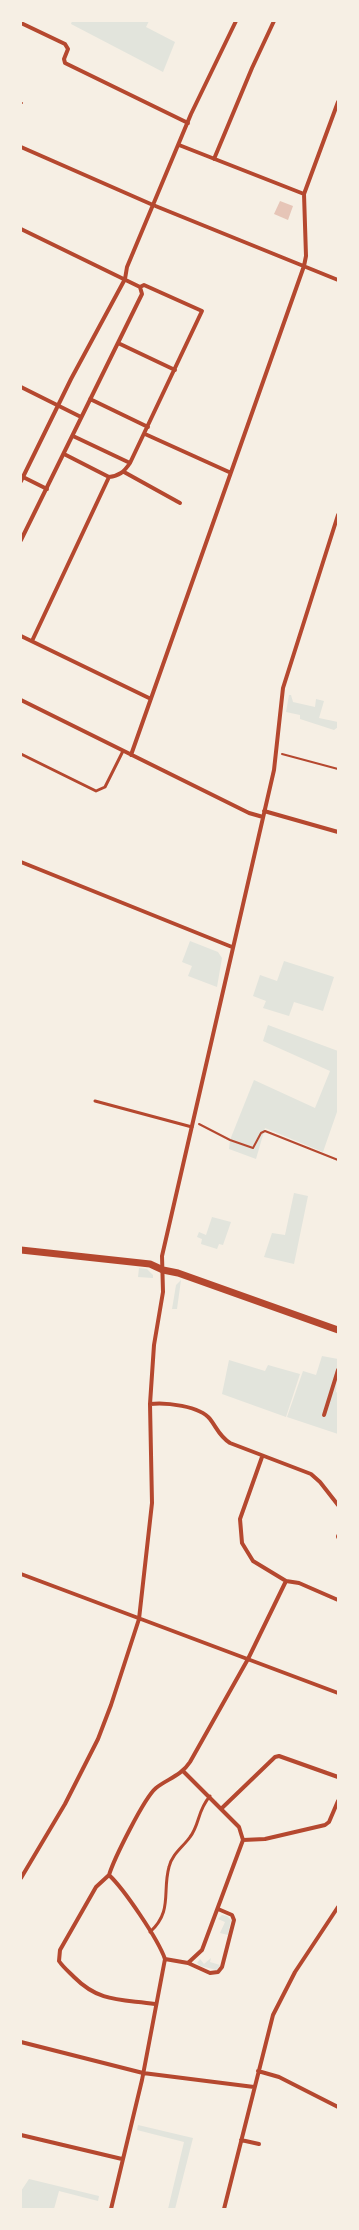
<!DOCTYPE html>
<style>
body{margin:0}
#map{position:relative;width:359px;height:2230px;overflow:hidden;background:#f6efe4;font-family:"Varela Round",sans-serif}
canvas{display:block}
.frame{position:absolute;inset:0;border:22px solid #f6efe4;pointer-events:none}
</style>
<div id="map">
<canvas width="359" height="2230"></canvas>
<div class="frame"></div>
</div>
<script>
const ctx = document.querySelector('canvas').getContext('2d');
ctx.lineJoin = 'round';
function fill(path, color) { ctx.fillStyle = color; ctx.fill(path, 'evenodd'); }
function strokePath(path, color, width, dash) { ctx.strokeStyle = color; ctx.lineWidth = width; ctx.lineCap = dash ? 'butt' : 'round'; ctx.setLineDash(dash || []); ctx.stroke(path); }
const green = new Path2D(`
 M72,21H149L146,27L175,42L163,72L71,24Z
 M289,695H291L293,702L315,707L316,699L324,701L319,718L338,722V727L334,730L300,719V715L286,712Z
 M190,941L218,952L222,958L217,987L188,976L192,966L182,962Z
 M284,961L334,977L323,1011L294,1002L289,1016L263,1008L266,1001L253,996L260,975L277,981Z
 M268,1025L338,1051V1109L323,1152L265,1128L256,1159L229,1149L230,1140L254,1080L315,1108L330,1071L263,1041Z
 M294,1193L308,1196L294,1264L264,1257L272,1233L285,1235Z
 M212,1217L231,1222L223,1245L219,1244L217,1249L201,1244L202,1239L197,1237L199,1232L206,1235Z
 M139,1268L147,1269L153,1275V1278L138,1277Z
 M181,1280L177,1309H172L176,1285Z
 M322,1356L338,1359L336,1392L338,1393V1434L287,1417L303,1371L316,1375Z
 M229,1360L265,1371L268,1365L300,1374L286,1417L222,1394Z
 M222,1915L227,1916L231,1920L228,1935L220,1933L225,1922L218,1919Z
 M211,1958L210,1962L220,1965L217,1970L200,1966L197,1963L200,1959L204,1964Z
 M138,2125L193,2138L175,2209H168L184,2142L137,2130Z
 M29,2179L99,2196L98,2201L59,2191L54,2209H21V2191Z`);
const building = new Path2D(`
 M280,201L293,206L288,220L274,214Z`);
const path = new Path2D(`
 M21,103H22
 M282,754L338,769
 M199,1124L230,1140L253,1148L261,1133L265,1131L338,1160`);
const service = new Path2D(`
 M21,754L96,791L105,787L123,751
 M95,1101L192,1127
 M150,1932C173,1911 162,1892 169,1867C172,1854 183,1847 190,1837C200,1824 197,1811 210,1796`);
const minor = new Path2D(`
 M21,23L65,44L68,49L64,59L65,63L188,123
 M179,145L304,194
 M21,147L153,205L338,280
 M214,159L252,68L274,21
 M21,229L140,287L144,285L202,311L130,463C124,472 119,476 109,477L32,641
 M118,343L175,370
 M21,387L81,417
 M90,399L148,427
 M145,434L229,472
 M73,436L130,463
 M64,454L109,477
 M124,472L180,503
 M23,477L47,489
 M21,481L71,379L125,279L127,267L191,114L236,21
 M21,540L142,294L140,287
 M21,636L151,699
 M21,700L249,813L263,817
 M131,755L304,266L306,256L304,194L338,102
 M264,811L338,832
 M21,862L232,947
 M150,1404C165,1402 200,1406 210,1419C217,1428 219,1436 230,1443L311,1474L320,1482L338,1505
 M324,1415L338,1370
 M262,1457L240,1519L242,1543L253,1561L286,1581L299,1583L338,1600
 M338,1537V1536
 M21,1574L338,1693
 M222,1808L275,1757L279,1756L338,1777
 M243,1840L265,1839L325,1825L329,1822L338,1801
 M109,1875L96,1887L60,1950L59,1961C63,1967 69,1972 74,1977C100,2003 121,1999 155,2004
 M21,1878L65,1804L98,1739L111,1705L139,1619L152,1503L150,1404L154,1345L163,1292L162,1256L274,770L283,688L338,515
 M165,1959L188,1963L202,1950L243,1840L239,1827L183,1771
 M188,1963L210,1973L218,1972L222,1967L234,1920L232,1915L218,1909
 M21,2042L143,2073L254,2087
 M258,2071L279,2077L338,2107
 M21,2135L122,2159
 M241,2140L259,2144
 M111,2209L142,2080L165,1959C158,1939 124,1889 109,1875C114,1859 144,1798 156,1788C167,1779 181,1776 190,1762L248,1659L286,1581
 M224,2209L273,2015L295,1972L338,1907`);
const tertiary = new Path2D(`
 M21,1250L150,1264L163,1270L178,1273L338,1330`);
fill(green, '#e2e4dc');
fill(building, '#e6c5b7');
strokePath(path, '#b5482f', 2);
strokePath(service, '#b5482f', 3);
strokePath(minor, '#b5482f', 4);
strokePath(tertiary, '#b5482f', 7);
</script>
